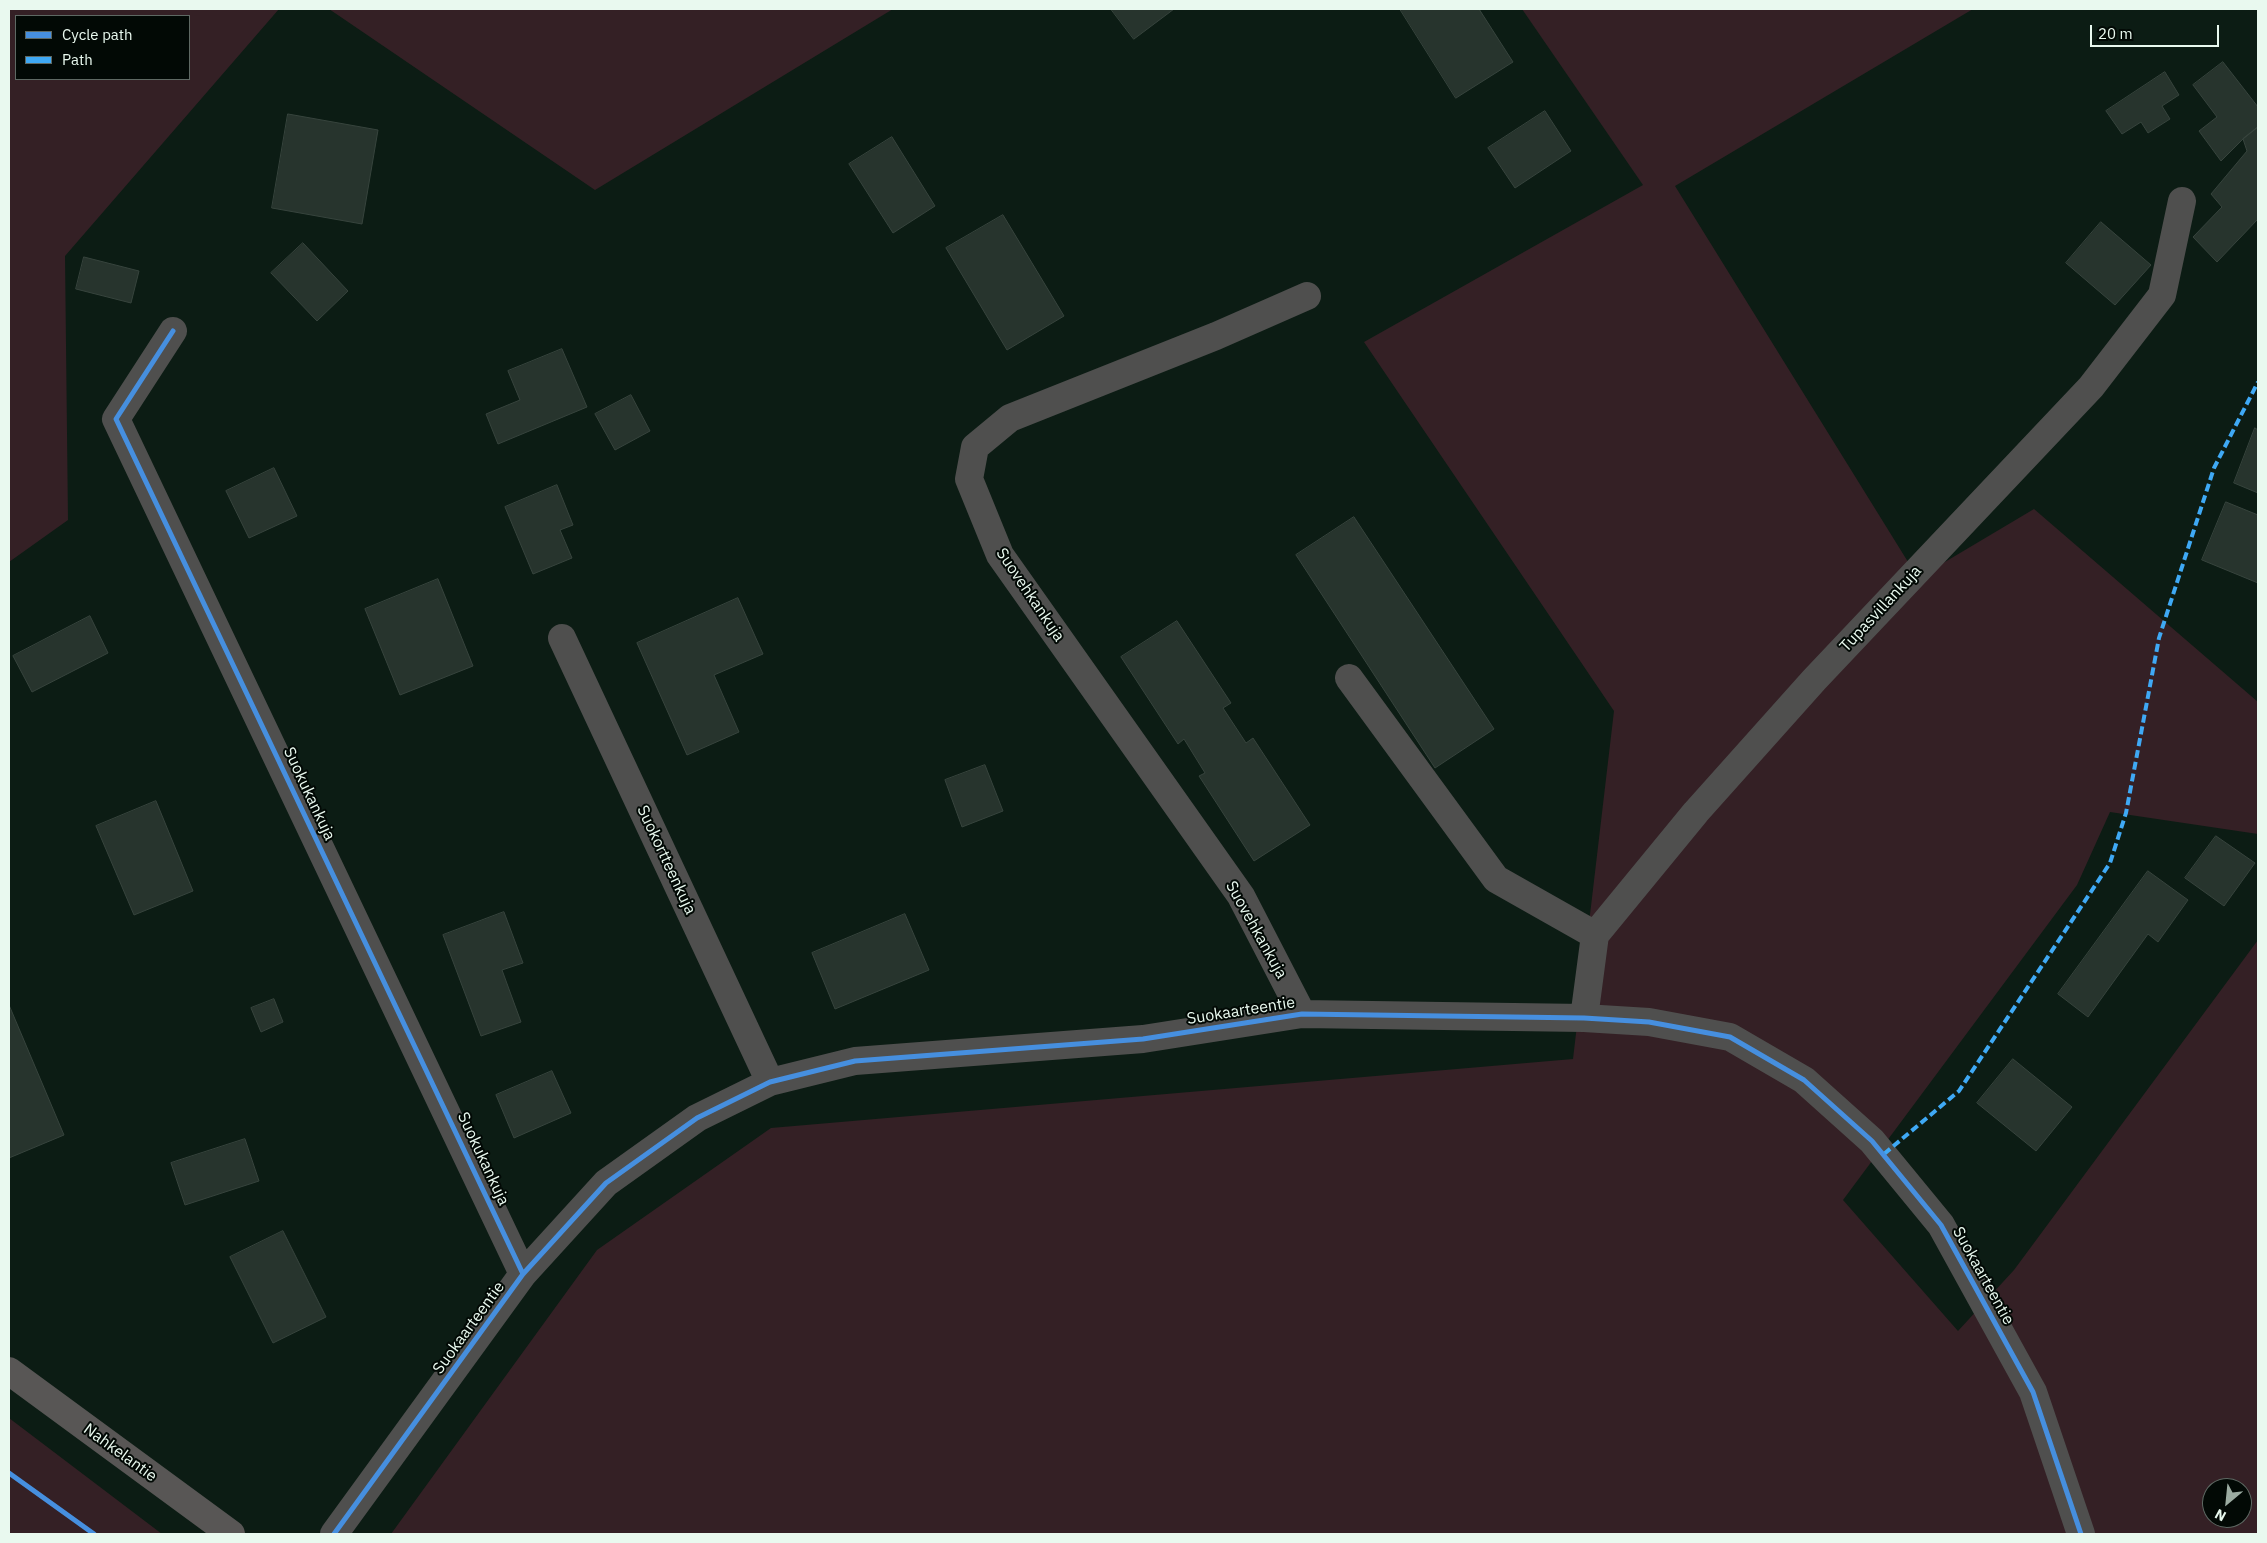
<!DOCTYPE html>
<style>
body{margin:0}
#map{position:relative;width:2267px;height:1543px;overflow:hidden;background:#0c1c14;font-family:"IBM Plex Sans",sans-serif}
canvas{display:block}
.frame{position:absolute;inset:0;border:10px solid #e9f9ef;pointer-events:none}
.legend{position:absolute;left:15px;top:15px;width:175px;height:65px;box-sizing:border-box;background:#020905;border:1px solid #5e6963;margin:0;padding:6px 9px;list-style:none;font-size:15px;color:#e9f9ef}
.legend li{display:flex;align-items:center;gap:10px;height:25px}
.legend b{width:25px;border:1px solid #5e6963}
.north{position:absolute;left:2202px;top:1478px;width:50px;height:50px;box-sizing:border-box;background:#020905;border:1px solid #5e6963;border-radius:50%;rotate:208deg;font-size:14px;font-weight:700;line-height:20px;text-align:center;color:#e9f9ef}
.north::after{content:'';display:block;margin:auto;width:18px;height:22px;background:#9caca2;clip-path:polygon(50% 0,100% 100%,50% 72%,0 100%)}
.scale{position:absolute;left:2090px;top:25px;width:129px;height:22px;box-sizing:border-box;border:2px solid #e9f9ef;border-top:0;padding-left:6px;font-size:15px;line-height:18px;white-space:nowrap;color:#e9f9ef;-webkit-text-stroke:4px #020905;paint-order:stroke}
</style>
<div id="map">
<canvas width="2267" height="1543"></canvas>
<div class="frame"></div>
<ul class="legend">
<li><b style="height:6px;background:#468fdf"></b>Cycle path</li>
<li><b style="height:6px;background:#3fa9f5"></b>Path</li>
</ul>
<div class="north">N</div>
<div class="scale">20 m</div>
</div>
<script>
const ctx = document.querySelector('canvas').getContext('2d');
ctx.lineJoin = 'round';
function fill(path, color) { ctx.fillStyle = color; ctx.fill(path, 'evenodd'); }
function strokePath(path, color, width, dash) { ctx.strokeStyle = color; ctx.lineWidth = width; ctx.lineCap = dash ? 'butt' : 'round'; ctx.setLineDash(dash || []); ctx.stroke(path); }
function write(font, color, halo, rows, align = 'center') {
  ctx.font = font + ' "IBM Plex Sans",sans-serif'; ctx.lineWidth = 4; ctx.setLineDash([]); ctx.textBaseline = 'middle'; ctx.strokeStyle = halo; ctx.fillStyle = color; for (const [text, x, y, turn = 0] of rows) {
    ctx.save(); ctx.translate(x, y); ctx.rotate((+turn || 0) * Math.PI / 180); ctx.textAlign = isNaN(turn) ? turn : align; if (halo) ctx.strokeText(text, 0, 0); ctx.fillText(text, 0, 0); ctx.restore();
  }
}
const green = new Path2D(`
 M9,9H279L65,256L68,520L9,562ZM189,16V79H16V16Z
 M329,9H893L595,190Z
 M1522,9H1973L1675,186L1918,578L2034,509L2258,702V834L2110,812L2077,885L1843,1200L1958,1331L2014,1270L2258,940V1534H391L597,1250L771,1128L1573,1059L1614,711L1364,342L1643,185ZM2212,1488H2242V1518H2212Z
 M9,1418L162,1534H9Z`);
const building = new Path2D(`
 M1111,9H1174L1134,39Z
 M1400,9H1479L1513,62L1456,98Z
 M2223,62L2258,107V127L2243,139L2221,161L2199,131L2217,117L2193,85Z
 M2165,72L2179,95L2162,106L2170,119L2148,133L2141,122L2122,134L2106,111Z
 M1545,111L1571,151L1515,188L1488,148Z
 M288,114L378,130L362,224L272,208Z
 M2258,127V219L2217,262L2193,237L2222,207L2211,194L2247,151L2243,139Z
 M892,137L935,206L893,233L849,164Z
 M1003,215L1064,316L1007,350L946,248Z
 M2101,222L2151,265L2115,305L2066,263Z
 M303,243L348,291L317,321L271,273Z
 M84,257L139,271L131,303L76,289Z
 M562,349L587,407L498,444L486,414L520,400L508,371Z
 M631,395L650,431L615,450L595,414Z
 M2255,428L2258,430V493L2234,483Z
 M274,468L297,516L249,538L226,491Z
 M557,485L573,525L560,530L572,558L533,574L505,507Z
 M2226,502L2258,515V583L2202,560Z
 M1354,517L1494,729L1435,768L1296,555Z
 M438,579L473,666L400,695L365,609Z
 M738,598L763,654L714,675L739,732L687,755L637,643Z
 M90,616L108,653L32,692L13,656Z
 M1177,621L1231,703L1223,708L1246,743L1253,738L1310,825L1254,861L1199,776L1205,773L1184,739L1178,744L1121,657Z
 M985,765L1003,811L962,827L945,780Z
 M156,801L193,891L134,915L96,826Z
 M2216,836L2255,863L2224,906L2185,878Z
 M2148,871L2188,900L2158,942L2148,934L2088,1017L2058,994Z
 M504,912L523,963L502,970L521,1022L481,1036L443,935Z
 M905,914L929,970L835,1009L812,953Z
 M274,999L283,1022L261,1032L251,1008Z
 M9,1005L64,1135L9,1158Z
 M2013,1059L2072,1107L2036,1151L1977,1103Z
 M552,1071L571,1113L514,1138L496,1095Z
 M245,1139L259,1181L185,1205L171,1163Z
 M283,1231L326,1317L273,1343L230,1257Z`);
const minor = new Path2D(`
 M173,331L116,419L523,1274
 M562,638L770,1082
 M1349,678L1496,879L1595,935
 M1302,1014L1241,896L1000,555L969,479L975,447L1010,418L1216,336L1307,296
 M1584,1018L1595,935L1696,812L1814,680L2091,387L2162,295L2182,201
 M334,1534L523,1274L606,1183L697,1118L770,1082L855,1061L1143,1039L1302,1014L1584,1018L1649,1022L1730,1037L1804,1080L1872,1141L1941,1225L2033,1392L2081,1534`);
const major = new Path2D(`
 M9,1371L231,1534`);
const quiet = new Path2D(`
 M1884,1154L1959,1091L2110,863L2126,813L2159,638L2214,468L2258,382`);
const cycleway = new Path2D(`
 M173,331L116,419L523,1274
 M9,1473L94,1534
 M334,1534L523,1274L606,1183L697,1118L770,1082L855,1061L1143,1039L1302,1014L1584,1018L1649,1022L1730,1037L1804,1080L1872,1141L1941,1225L2033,1392L2081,1534`);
const streetNames = [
 ["Suovehkankuja",1030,595,56],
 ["Tupasvillankuja",1881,609,-47],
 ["Suokukankuja",309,794,65],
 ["Suokortteenkuja",666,860,65],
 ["Suovehkankuja",1256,930,61],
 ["Suokaarteentie",1241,1011,-9],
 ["Suokukankuja",483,1159,65],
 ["Suokaarteentie",1983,1276,61],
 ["Suokaarteentie",469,1328,-54],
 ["Nahkelantie",120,1453,36]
];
fill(green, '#342025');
fill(building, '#27342d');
strokePath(building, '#37443d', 1);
strokePath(minor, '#4f4f4e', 28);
strokePath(major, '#585655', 28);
strokePath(quiet, '#3fa9f5', 4, [8, 4]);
strokePath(cycleway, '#468fdf', 5);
write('16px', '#e9f9ef', '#020905', streetNames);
</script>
